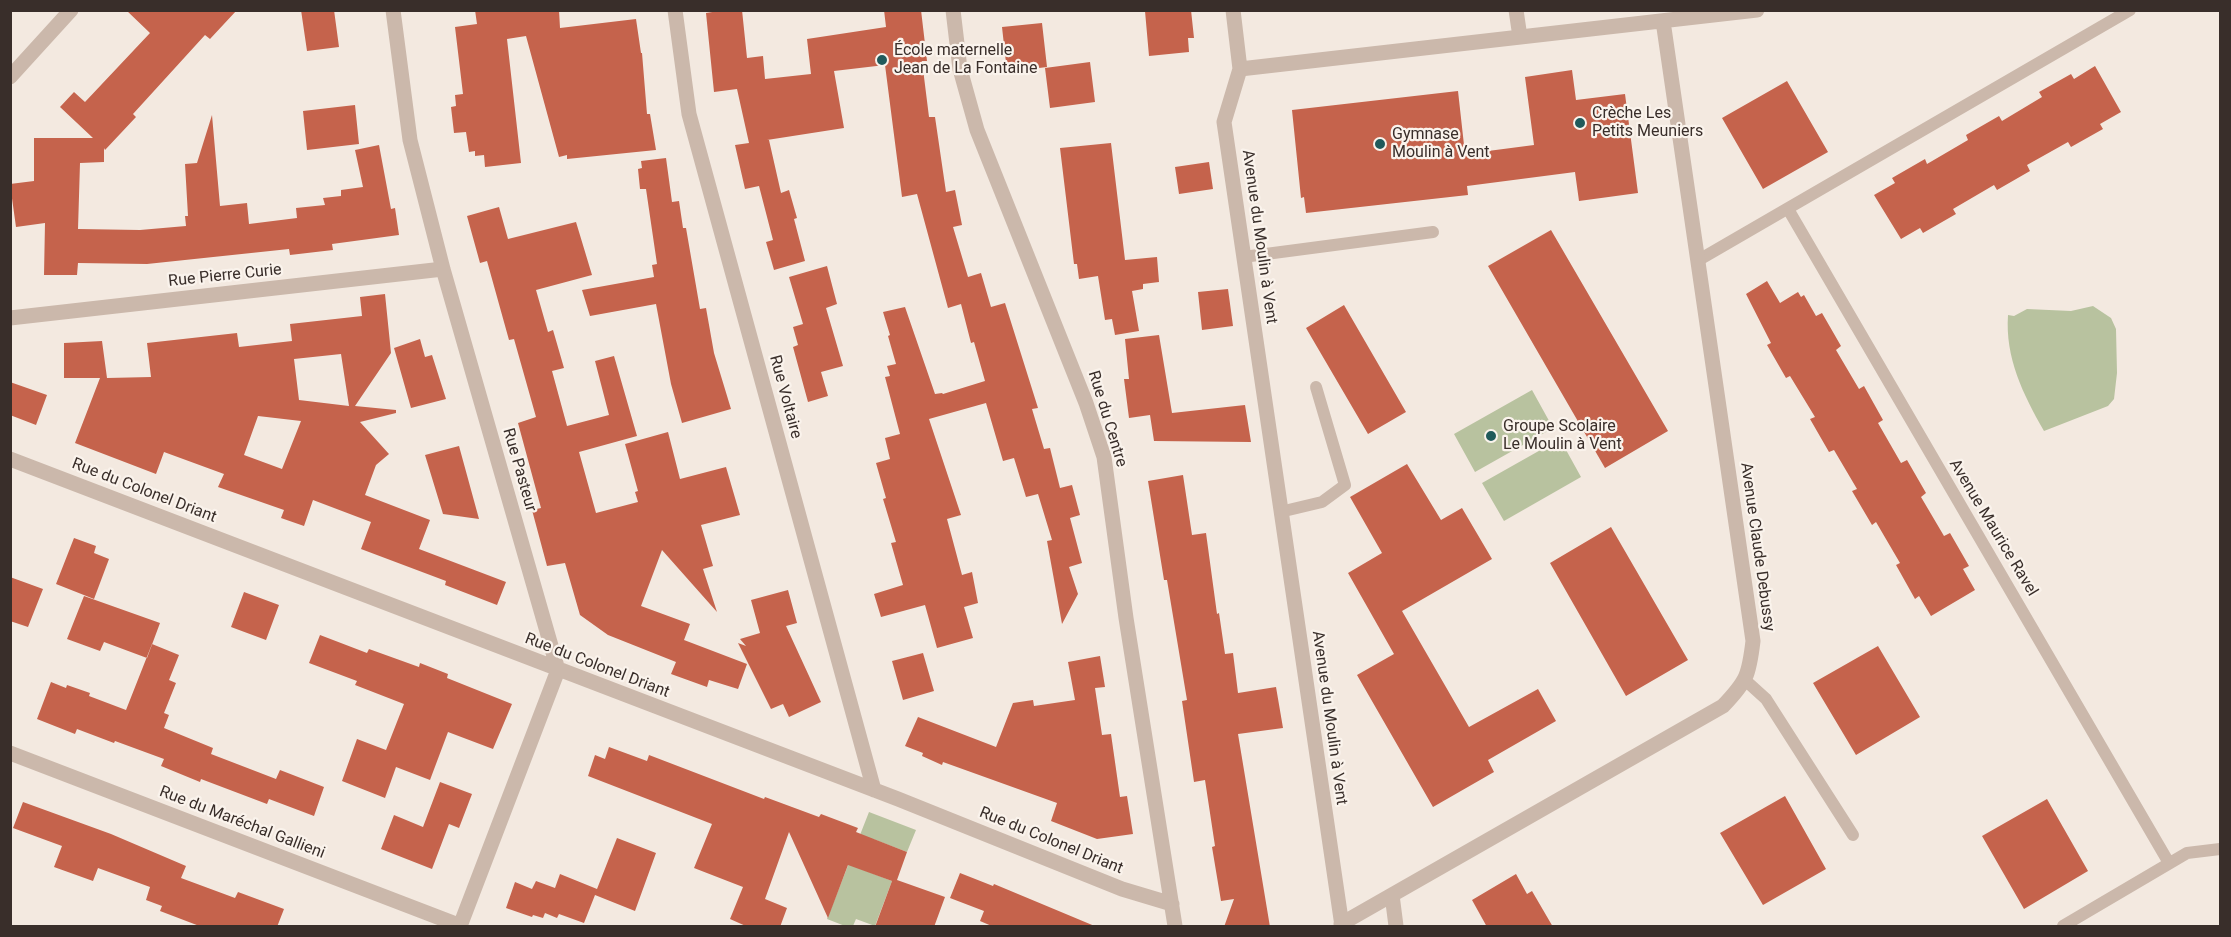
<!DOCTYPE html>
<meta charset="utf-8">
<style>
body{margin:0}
#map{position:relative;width:2231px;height:937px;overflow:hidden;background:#f3e9e0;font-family:Roboto,sans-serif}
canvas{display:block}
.frame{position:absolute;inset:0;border:12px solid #392e2a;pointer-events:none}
</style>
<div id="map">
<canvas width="2231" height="937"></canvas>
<div class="frame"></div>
</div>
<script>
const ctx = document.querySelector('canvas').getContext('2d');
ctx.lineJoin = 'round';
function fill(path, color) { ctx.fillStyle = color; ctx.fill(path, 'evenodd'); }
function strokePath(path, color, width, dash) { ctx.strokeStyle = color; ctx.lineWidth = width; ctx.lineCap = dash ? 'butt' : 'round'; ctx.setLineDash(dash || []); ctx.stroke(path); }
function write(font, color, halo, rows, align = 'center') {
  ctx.font = font + ' Roboto,sans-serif'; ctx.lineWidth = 4.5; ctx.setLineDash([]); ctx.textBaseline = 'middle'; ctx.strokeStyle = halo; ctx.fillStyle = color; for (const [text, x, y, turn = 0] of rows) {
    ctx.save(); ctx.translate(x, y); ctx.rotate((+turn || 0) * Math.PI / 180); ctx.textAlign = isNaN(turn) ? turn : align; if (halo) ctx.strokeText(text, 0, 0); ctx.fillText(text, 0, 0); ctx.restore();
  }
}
const green = new Path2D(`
 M2093,306L2111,318L2116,329L2117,373L2114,399L2108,406L2044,431C2023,394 2005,358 2008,315L2014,316L2027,309L2071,311Z
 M1532,390L1553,428L1475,472L1454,434Z
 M1560,439L1581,477L1504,521L1482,483Z
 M869,812L916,830L907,852L873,839L861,869L892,881L875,926L856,919L853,926H845L827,919Z`);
const building = new Path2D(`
 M126,10H237L210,39L205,35L133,114L136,117L105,150L104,148V162L80,163L78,229L140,230L186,226L185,216H188L185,164L197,163L212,115L220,206L247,203L249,224L297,218L296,208L325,205L323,198L341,196V190L363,187L355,150L379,145L391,209L395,208L399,235L332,244L333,250L290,255L289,249L147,264L78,263L77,275H44L45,223L16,227L10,184L34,181V138H93L60,107L74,92L85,102L150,33Z
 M301,10H334L339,47L307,51Z
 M475,10H559L560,28L636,19L641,53H642L647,114H650L656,150L567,159V155L559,157L526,36L507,39L521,163L485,167L484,155L475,156V151L469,152L466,132L454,133L451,107L456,106L455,95L463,94L455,27L477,24Z
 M725,10H742L747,58L763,56L765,79L811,74L807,39L886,27L884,10H921L927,61H922L929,117H935L946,192L955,190L962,225L953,227L968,277L981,273L991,307L1005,303L1038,408L1032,409L1044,449L1050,448L1060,488L1072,485L1080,515L1070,518L1082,563L1069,567L1078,594L1062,624L1047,541L1052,540L1038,494L1026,497L1014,458L1003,461L986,403L929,419L961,515L947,519L962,575L972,572L978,603L964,607L973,638L937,648L925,605L881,617L874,594L903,585L891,543L896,542L883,499L886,498L876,463L890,459L885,438L900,434L885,377L890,376L887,366L896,364L888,336L890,335L883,312L905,307L935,394L942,393L943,394L985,381L974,342L971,343L961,304L948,308L917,194L902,197L885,65L834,71L844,128L767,140H769L781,193L789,190L797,218L794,219L805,261L774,270L766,242L773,240L759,186L745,189L735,145L749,143L737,89L714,92L706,13Z
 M1191,10L1194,38H1188L1189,52L1149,56L1145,11Z
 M1042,23L1047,67L1007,72L1002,27Z
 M1090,62L1095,102L1050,108L1045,68Z
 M2095,66L2121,112L2100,124L2103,129L2071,147L2068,142L2027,165L2030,171L1997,190L1994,185L1953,209L1956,214L1923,233L1920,228L1901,239L1874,195L1895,183L1892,178L1925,159L1927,164L1968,140L1966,135L1999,116L2002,121L2042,97L2039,92L2071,74L2074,79Z
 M1572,70L1576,100L1625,94L1638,193L1579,201L1575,172L1467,186L1468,195L1306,213L1304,197L1301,198L1292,110L1458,91L1465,154L1534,145L1525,77Z
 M1787,81L1828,152L1763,189L1722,118Z
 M355,105L359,144L307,150L303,111Z
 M1111,143L1125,260L1157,257L1159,282L1143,284V289L1132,291L1139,331L1115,335L1112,319L1105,320L1098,276L1079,279L1077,264H1074L1060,148Z
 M666,158L672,202L679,201L683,228H686L700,309L706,308L714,353L731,409L682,423L671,384L656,304L590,316L582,290L654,277L652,265L657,264L646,189H640L638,169L642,168L641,161Z
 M1209,162L1213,189L1179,194L1175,167Z
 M499,207L508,239L576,222L592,275L536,290L548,332L553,330L564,368L552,371L567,426L609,415L595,361L614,356L637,436L579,452L596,513L638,502L635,492L638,491L625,444L668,432L680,479L726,467L740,515L701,525L713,566L703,569L717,612L662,550L641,606L690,624L684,640L747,664L738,689L709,680L707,687L671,674L676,662L608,635L580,615L565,563L547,566L532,510L541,508L518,423L536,417L514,339L509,340L487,261L480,263L467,216Z
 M1551,230L1668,431L1605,468L1488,266Z
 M827,266L837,304L826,308L843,366L821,372L828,396L808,402L793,347L798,345L793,327L803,324L789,277Z
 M1767,281L1780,303L1798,292L1801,297L1804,295L1816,316L1822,313L1841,346L1836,350L1859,389L1864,386L1883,420L1878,423L1901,463L1907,460L1926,493L1921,497L1944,536L1950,533L1969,566L1963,569L1975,590L1931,616L1919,596L1915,599L1896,565L1900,563L1876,522L1872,525L1852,491L1857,489L1834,450L1829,452L1810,419L1815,417L1790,376L1786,378L1767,345L1771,343L1746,294Z
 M1228,289L1233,326L1202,330L1198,292Z
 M385,294L391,353L355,406L396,410V413L360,422L389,454L376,465L365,495L430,520L419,549L506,582L497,605L445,585L446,581L361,549L371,522L313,500L304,526L281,518L284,510L218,487L224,474L164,452L156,474L75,443L100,378H64V343L102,341L107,378L151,377L147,343L237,333L239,347L292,341L290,324L362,316L360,297ZM341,354L349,406L299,400L294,359ZM258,416L301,421L282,469L244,455Z
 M1344,305L1406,412L1368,434L1306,328Z
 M1159,335L1172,413L1245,405L1251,442L1154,441L1150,415L1129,418L1124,379H1129L1125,339Z
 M420,339L425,357L432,355L446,399L411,408L394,348Z
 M10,382L47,395L36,425L10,415Z
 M459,446L479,519L443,514L425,455Z
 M1407,464L1441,520L1462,508L1492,559L1402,611L1469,727L1538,689L1556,721L1488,760L1494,772L1433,807L1357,675L1394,654L1348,573L1382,553L1350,497Z
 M1183,475L1192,535L1206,533L1217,614L1219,613L1225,654L1233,653L1238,693L1276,687L1283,728L1238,734L1270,927H1224L1234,899L1221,901L1212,847L1215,846L1205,780L1194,782L1182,701L1187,700L1167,580H1164L1148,481Z
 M1611,527L1688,660L1626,696L1550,563Z
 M74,538L96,546L94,553L109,559L94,599L56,584Z
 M10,577L43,589L28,627L10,621Z
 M788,590L797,623L786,626L821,702L789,717L783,704L771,709L738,643L746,646L740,639L760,633L751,600Z
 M244,592L279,605L266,640L231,627Z
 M84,596L160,623L147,658L104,642L100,651L67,639Z
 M320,635L367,653L369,649L419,667L420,663L448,674L447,678L512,704L493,749L448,732L430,780L396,767L385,798L342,781L357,739L386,750L404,704L355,685L357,681L309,663Z
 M152,644L179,655L169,680L176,683L164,713L169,715L164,728L213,748L211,754L276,779L280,770L324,787L314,816L269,799L267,804L201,779L200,782L161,766L164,759L115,741L114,743L77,729L75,734L37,719L51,682L66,688L67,685L90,693L89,696L126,710Z
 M1878,646L1920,717L1856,755L1813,683Z
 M923,653L934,691L903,700L892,661Z
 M1100,656L1105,687L1095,688L1102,735L1111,734L1120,797L1127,796L1133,834L1097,839L1051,821L1057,803L943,762L942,765L922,756L923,753L905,746L918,717L996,747L1013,703L1033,700L1034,706L1075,700L1068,662Z
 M609,747L647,761L649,755L764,799L765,797L819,817L821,814L858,828L856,832L907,852L897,880L945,897L934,927H875L892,881L848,865L828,918L789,832L765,899L787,908L780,927H748L730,919L743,887L694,868L712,824L588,776L595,755L605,759Z
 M440,782L472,794L459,828L449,824L432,869L381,849L394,815L423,827Z
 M1785,796L1826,869L1763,905L1720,833Z
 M2047,799L2088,871L2024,909L1982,836Z
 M23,802L111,834L186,866L181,878L235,898L238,892L284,909L277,927H202L160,911L162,906L146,900L150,887L98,868L93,881L54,867L62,846L13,828Z
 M617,838L656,853L635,911L595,895L584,923L559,914L557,918L545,913L543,918L533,915L532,917L506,908L515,882L532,889L536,881L555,888L560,874L597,889Z
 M960,873L993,886L994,884L1097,927H994L980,921L984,911L950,898Z
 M1516,874L1527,894L1532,891L1553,927H1487L1472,900Z`);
const service = new Path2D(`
 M1788,209L2169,863
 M1243,257L1433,232
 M1697,261L2130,10
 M1280,512L1322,502L1345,485L1316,387
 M1745,680L1766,699L1853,835
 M2063,926L2187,853L2220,849`);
const minor = new Path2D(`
 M393,10L410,140L443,269L558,670L460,926
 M675,10L689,114L874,790
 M953,10L960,69L977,130L1086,403L1104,457L1126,618L1175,926
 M1233,10L1240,69L1224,122L1342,926
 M1516,10L1520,37
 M1240,69L1757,10
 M10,77L71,10
 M10,318L443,269
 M10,459L898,799L1122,889L1172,904
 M10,753L461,926
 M1392,895L1396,926
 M1341,924L1723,706C1747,681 1749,675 1753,641L1663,21`);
const markers = [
 [882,60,6,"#205a5b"],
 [1580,123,6,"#205a5b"],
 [1380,144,6,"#205a5b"],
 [1491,436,6,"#205a5b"]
];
const poiNames = [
 ["École maternelle",894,51],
 ["Jean de La Fontaine",894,69],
 ["Crèche Les",1592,114],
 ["Petits Meuniers",1592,132],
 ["Gymnase",1392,135],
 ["Moulin à Vent",1392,153],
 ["Groupe Scolaire",1503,427],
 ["Le Moulin à Vent",1503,445]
];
const streetNames = [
 ["Avenue du Moulin à Vent",1259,237,82],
 ["Rue Pierre Curie",225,276,-6],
 ["Rue Voltaire",785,397,75],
 ["Rue du Centre",1107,419,73],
 ["Rue Pasteur",519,470,74],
 ["Rue du Colonel Driant",144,491,21],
 ["Avenue Maurice Ravel",1993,528,59],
 ["Avenue Claude Debussy",1757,547,82],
 ["Rue du Colonel Driant",597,666,21],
 ["Avenue du Moulin à Vent",1329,718,82],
 ["Rue du Maréchal Gallieni",242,823,21],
 ["Rue du Colonel Driant",1051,841,22]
];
fill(green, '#b8c29f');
fill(building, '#c5634c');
strokePath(service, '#cbb8ab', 12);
strokePath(minor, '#cbb8ab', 15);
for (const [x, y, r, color] of markers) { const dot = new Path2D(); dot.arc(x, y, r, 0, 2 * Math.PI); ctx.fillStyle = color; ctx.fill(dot); strokePath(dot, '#faf3ec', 2); }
write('16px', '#392e2a', '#faf3ec', poiNames, 'left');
write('16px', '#392e2a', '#faf3ec', streetNames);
</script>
